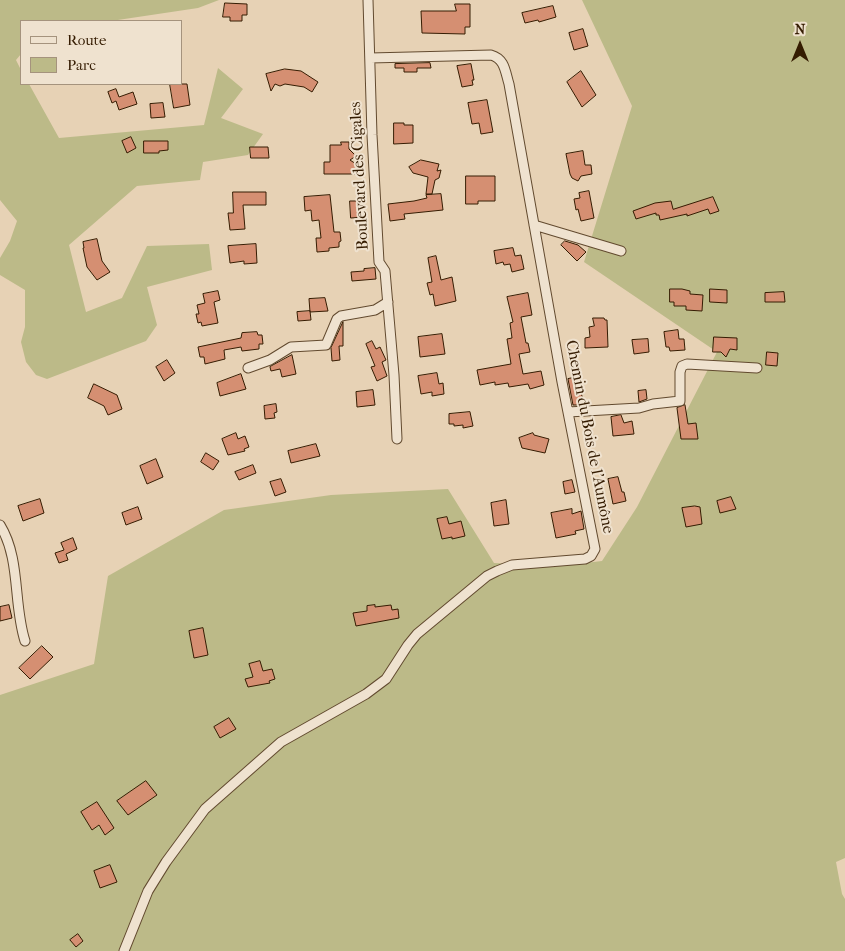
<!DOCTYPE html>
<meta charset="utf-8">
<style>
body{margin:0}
#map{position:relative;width:845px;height:951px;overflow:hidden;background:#e7d2b5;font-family:"IM FELL French Canon",serif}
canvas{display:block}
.legend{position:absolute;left:20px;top:20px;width:162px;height:65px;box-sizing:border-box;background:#efe2cf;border:1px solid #a5937d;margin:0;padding:6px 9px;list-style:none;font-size:15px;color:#351c02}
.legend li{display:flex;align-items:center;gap:10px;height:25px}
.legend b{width:25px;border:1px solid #a5937d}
.north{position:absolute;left:775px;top:20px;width:50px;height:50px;-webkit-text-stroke:4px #efe2cf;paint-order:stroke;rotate:0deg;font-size:14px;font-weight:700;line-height:20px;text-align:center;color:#351c02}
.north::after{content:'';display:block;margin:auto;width:18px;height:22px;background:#351c02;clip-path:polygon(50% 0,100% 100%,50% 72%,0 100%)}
</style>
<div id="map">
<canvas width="845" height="951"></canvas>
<ul class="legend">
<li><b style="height:6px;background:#efe2cf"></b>Route</li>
<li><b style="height:14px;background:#bcba88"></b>Parc</li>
</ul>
<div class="north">N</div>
</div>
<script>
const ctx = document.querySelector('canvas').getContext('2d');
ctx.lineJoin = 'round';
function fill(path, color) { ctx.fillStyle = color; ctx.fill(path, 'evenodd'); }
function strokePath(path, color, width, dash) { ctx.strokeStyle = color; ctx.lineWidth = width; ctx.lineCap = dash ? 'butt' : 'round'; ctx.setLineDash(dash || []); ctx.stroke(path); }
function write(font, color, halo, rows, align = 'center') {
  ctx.font = font + ' "IM FELL French Canon",serif'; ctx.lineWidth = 4; ctx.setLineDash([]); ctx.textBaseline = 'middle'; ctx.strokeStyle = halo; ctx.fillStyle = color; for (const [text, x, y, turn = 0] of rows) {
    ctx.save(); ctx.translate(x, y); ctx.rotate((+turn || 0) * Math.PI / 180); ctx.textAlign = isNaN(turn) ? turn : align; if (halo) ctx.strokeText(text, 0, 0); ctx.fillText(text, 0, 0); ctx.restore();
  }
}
const green = new Path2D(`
 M0,0H219L198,8L111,21H21V54L16,60L21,70V84H29L59,138L204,125L218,68L243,89L221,118L263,134L248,155L203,162L200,180L137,186L69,245L86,312L122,298L147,246L209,244L212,270L147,287L157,325L146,341L47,379L36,375L26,362L21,342L25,327V290L0,275V258L10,241L17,221L0,200Z
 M582,0H845V858L836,862L842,894L845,899V951H0V695L94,664L108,576L224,510L331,495L448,489L494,563L559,566L602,561L637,507L717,352L584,262L632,106Z`);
const building = new Path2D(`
 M225,3L247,4V15H242V21H230V17H223Z
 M455,4H470V27H465V34L422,33L421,11H456Z
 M553,6L556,17L539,22L538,20L525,23L522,13Z
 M583,29L588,46L574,50L569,33Z
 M430,63L431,68H417V72H404V68H395V64Z
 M471,64L474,80H472L473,85L462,87L457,66Z
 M285,69L301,71L318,82L312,92L304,87L285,84L280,86L275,84L271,91L266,74Z
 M581,71L596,95L582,107L567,82Z
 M170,84H187L190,105L174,108Z
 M116,89L119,97L133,92L137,104L119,110L116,101L112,103L108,92Z
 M487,100L493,132L481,134L479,123L472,124L468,103Z
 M163,103L165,117L151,118L150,104Z
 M394,123H404V125H413V143L394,144Z
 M131,137L136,148L127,153L122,141Z
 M144,141H168V150L159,151V153H144Z
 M341,142H349V149L356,156L350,160L356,164V174H324V162H330V145H341Z
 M250,147H268L269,158H251Z
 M583,151L585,165H591L592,174L581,176L578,181L572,178L570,174L566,154Z
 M421,160L439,164L437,171L441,170L439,178L435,180L432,194H426L428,177L413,173L409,167Z
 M466,176H495V201H478V204H466Z
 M589,191L594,218L581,221L578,209L576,210L574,199L580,198L579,193Z
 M233,192H266V205H243L245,229L230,230L228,213H233Z
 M441,194L443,210L404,214L405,219L390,221L388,204L414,201L427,198L426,195Z
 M330,195L334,232H340L341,241L339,242V247L329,248V251L317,252L316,238H321L319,220L312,221L311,210L305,211L304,197Z
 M713,197L719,211L710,214L708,209L687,216V214L660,220L659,215H656V213L636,219L633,211L655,203L671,201L673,209Z
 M350,201H363V217L351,218Z
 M97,239L102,261L110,272L97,280L87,267L83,248H84L83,242Z
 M565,241L578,245L586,252L577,261L561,245Z
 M256,244L257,263L244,264V261L230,263L228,246Z
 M513,248L515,256L521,255L524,269L512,272L510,264L504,265L503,262L496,264L494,251Z
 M436,256L441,280L452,277L456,301L435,306L433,294L430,295L427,283L432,282L428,258Z
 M375,268L376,279L352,281L351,272L364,271V269Z
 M670,289H682L690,291V294L703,295L702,311L686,310V306H674V302H670Z
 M710,289L727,290V303L710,302Z
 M218,291L220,300L214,302L218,323L202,326L201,322L198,323L196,314H199L197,305L205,303L203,294Z
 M784,292L785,302H765V293Z
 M528,293L532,315L521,317L526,343H528L530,352L519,354L523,374L541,371L544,385L530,389L528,384L509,387L508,383L495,385V382L480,385L477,370L511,364L507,339L512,338L510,323L513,322L507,297Z
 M325,298L328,311L310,312L309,299Z
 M310,311L311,320L298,321L297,312Z
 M593,318H604L605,320H607L608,347L585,348V338L590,337L589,327L594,326Z
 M343,322V346H339L340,360L332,361L331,348Z
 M678,330L679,339H684L685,350L670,351L669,347H666L664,332Z
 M257,332L258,335H262L263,344H259V349L242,351L241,347L224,350L225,359L205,364L204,357H200L198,347L241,338L242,333Z
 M442,334L445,354L420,357L418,337Z
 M714,337L737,338V350L730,349L726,357L721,352H713Z
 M648,339L649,352L634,354L632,340Z
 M372,341L376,349L380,347L386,360L382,362L387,376L377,381L371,367L375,366L366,344Z
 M767,352L778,353L777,366L766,365Z
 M292,355L296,374L282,377L280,369L271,371L270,367Z
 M167,360L175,373L164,381L156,367Z
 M437,373L439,384L443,383L444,394L432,396V392L421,394L418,376Z
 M241,374L246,389L220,396L217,383Z
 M573,378L576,391L581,392L584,405H573L568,379Z
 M94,384L117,395L122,409L108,415L104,406L88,398Z
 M373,390L375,405L357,407L356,392Z
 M646,390L647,399L639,402L638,391Z
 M276,404L277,412L274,413L275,418L265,419L264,406Z
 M685,405L688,424L696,423L698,439H681L677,408Z
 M470,412L473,426L463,428V425L454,426V424H449V414Z
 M621,415L624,423L632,421L634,434L613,436L611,417Z
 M236,433L238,439L245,436L249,447L244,449L245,451L228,455L222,439Z
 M533,433L534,435L549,439L545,453L522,448L519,438Z
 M316,444L320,456L291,463L288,451Z
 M206,453L219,461L213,470L201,462Z
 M156,459L163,477L147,484L140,466Z
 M253,465L256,473L239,480L235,472Z
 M618,477L622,492H624L626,501L613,504L608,479Z
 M281,479L286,492L275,496L270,482Z
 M572,480L575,492L565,494L563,482Z
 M731,497L736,509L720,513L717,501Z
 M40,499L44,513L23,521L18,506Z
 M506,500L509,524L494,526L491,503Z
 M695,506L700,507L702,524L686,527L682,508Z
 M138,507L142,519L126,525L122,513Z
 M572,509V514L581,511L584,529L575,531L576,534L556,538L551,513Z
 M447,517L449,524L461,521L465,536L452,539V537L442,539L437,519Z
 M73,538L77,549L66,554L68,560L59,563L55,553L64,550L61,543Z
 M9,605L12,618L0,621V607Z
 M375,605V607L391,605L392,610L398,609L399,618L356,626L353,613L367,611V606Z
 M203,628L208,655L194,658L189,631Z
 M42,646L53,657L30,679L19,668Z
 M260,661L263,671L272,669L275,679L269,681L270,683L248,687L245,679L253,677L249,664Z
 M229,718L236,729L220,738L214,727Z
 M146,781L157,795L128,815L117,801Z
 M97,802L114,828L105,835L99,825L92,830L81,812Z
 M110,865L117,882L100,888L94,871Z
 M78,934L83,941L76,947L70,940Z`);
const minor = new Path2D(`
 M368,0L372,135L379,262L385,271L394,375L397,439
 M534,225L621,251
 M248,368L270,360L291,347L326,345L337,319L341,316L375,310L388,302
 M568,412L639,408L653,404L680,401V372L682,366L687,364L757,368
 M0,525C21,559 13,604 25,641
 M124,951L148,891L166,862L205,809L281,742L366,694L386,679L408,645L417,634L487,576L497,571L512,565L585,559L591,556L595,549L562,382L509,84C505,71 505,59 491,55L370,58`);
const streetNames = [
 ["Boulevard des Cigales",360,176,-93],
 ["Chemin du Bois de l'Aumône",589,437,79]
];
fill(green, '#bcba88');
fill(building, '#d58f72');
strokePath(building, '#351c02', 1);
strokePath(minor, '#624a2f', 11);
strokePath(minor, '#efe2cf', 9);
write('16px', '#351c02', '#efe2cf', streetNames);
</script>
